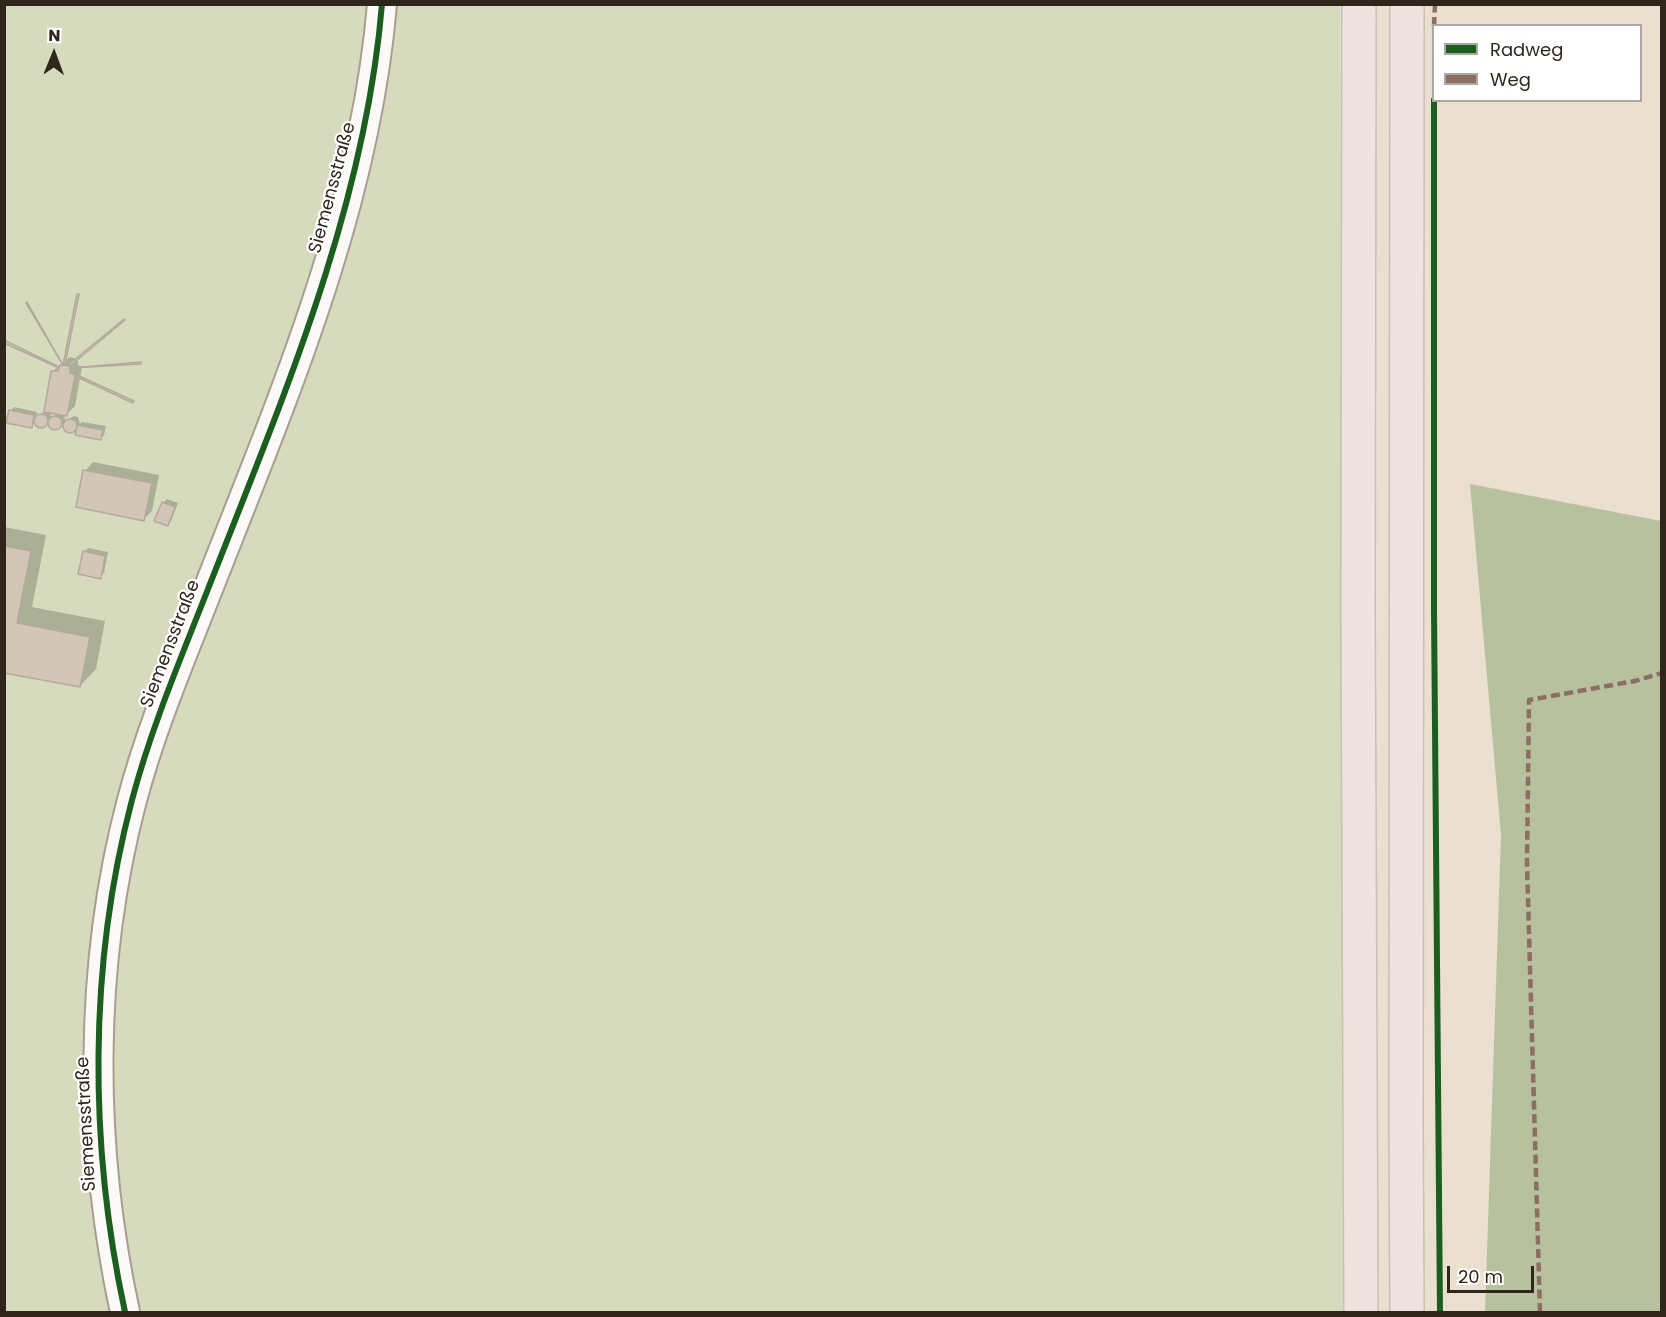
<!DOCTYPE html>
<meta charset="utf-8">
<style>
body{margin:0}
#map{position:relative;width:1666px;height:1317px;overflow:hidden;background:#ebdfcf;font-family:Poppins,sans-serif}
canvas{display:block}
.frame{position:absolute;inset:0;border:6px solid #2e261b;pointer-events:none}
.legend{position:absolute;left:1432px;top:24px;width:210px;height:78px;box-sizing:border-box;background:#fff;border:2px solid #aba8a4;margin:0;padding:8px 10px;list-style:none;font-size:18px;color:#2e261b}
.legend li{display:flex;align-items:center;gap:12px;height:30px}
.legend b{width:30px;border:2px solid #aba8a4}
.north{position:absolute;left:24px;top:24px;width:60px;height:60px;-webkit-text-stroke:4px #fff;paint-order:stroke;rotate:1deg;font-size:16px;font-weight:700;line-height:24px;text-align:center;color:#2e261b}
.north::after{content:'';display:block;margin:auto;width:21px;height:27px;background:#2e261b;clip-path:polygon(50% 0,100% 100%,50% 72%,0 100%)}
.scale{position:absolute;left:1447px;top:1266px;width:87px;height:27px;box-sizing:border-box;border:3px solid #2e261b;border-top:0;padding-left:8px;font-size:18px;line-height:21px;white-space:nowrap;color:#2e261b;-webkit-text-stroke:4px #fff;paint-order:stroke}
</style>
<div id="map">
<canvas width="1666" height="1317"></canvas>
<div class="frame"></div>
<ul class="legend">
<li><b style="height:8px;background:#1b5e20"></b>Radweg</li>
<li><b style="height:8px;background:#8d6e63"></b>Weg</li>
</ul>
<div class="north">N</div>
<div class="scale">20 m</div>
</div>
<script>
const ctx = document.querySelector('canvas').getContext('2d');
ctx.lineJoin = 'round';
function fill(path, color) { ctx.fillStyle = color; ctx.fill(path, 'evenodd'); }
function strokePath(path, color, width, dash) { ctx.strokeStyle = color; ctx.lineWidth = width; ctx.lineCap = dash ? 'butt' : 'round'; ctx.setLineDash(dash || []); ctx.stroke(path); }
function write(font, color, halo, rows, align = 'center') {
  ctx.font = font + ' Poppins,sans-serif'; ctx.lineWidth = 4.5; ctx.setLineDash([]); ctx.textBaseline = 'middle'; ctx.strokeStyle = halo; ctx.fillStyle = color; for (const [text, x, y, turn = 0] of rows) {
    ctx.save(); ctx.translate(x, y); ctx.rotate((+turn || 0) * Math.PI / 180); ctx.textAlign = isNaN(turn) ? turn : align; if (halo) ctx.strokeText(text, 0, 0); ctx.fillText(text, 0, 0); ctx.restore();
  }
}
const green = new Path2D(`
 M5,5H1340L1343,1312H5Z`);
const forest = new Path2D(`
 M1470,484L1661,521V1312H1485L1501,835Z`);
const shadow = new Path2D(`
 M70,357L78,359V365L82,367L75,406L67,414H63L66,421L74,416L78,417L80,424L82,422L106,426L104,435L100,439L77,434L79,425L69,431L65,430L63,423L55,429L51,427L49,420L41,426L36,422L31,426L10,411L14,407L37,412L36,418L45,411L52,372ZM49,411L58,413L52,419Z
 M93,462L159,475L152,511L144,519L85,471Z
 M167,499L178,503L171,521L168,525L163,503Z
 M4,527L46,535L32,607L105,621L96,669L80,686L4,672Z
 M88,548L108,552L104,573L100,577L84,552Z`);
const building = new Path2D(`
 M77,294H79L65,365H63Z
 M27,302L63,365L26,303Z
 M124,319L125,320L70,366L68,365Z
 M4,340L59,367V368L4,343Z
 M141,362V364L71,368Z
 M60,365L70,366V373L75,375L67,416L44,412L51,371H58Z
 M75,374L134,401L133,403L75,376Z
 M9,410L34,415L32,428L6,423Z
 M34 421a7 7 0 1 1 14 0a7 7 0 1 1-14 0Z
 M48 423a7 7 0 1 1 14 0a7 7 0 1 1-14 0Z
 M63 426a7 7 0 1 1 14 0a7 7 0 1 1-14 0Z
 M77,425L103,430L101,440L75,435Z
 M83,470L152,483L144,521L76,507Z
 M162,502L175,507L168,526L154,521Z
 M4,546L31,551L17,623L90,637L80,687L4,673Z
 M83,551L105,556L101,579L78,574Z`);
const minor = new Path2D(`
 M125,1312C89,1146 88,966 132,800C151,728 181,658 208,589C282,400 365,209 382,4`);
const primary = new Path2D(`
 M1359,4L1358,608L1361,1312
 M1407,4L1406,1121L1407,1312`);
const quiet = new Path2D(`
 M1434,26L1435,4
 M1540,1312L1527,864L1529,700L1635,681L1662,673`);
const cycleway = new Path2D(`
 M1434,100V610L1440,1312
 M125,1312C89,1146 88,966 132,800C151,728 181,658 208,589C282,400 365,209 382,4`);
const streetNames = [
 ["Siemensstraße",333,188,-75],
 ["Siemensstraße",171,644,-69],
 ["Siemensstraße",87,1124,-93]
];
fill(green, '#d5dbbc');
fill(forest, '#b8c19d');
fill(shadow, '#0003');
fill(building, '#d3c6b6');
strokePath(building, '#b3aa9e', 1.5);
strokePath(minor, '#a79e91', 32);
strokePath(primary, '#c6c0b8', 36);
strokePath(minor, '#fcfaf8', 28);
strokePath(primary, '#eee3df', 33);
strokePath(quiet, '#8d6e63', 4.5, [9, 4.5]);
strokePath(cycleway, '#1b5e20', 6);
write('18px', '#2e261b', '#fff', streetNames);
</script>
